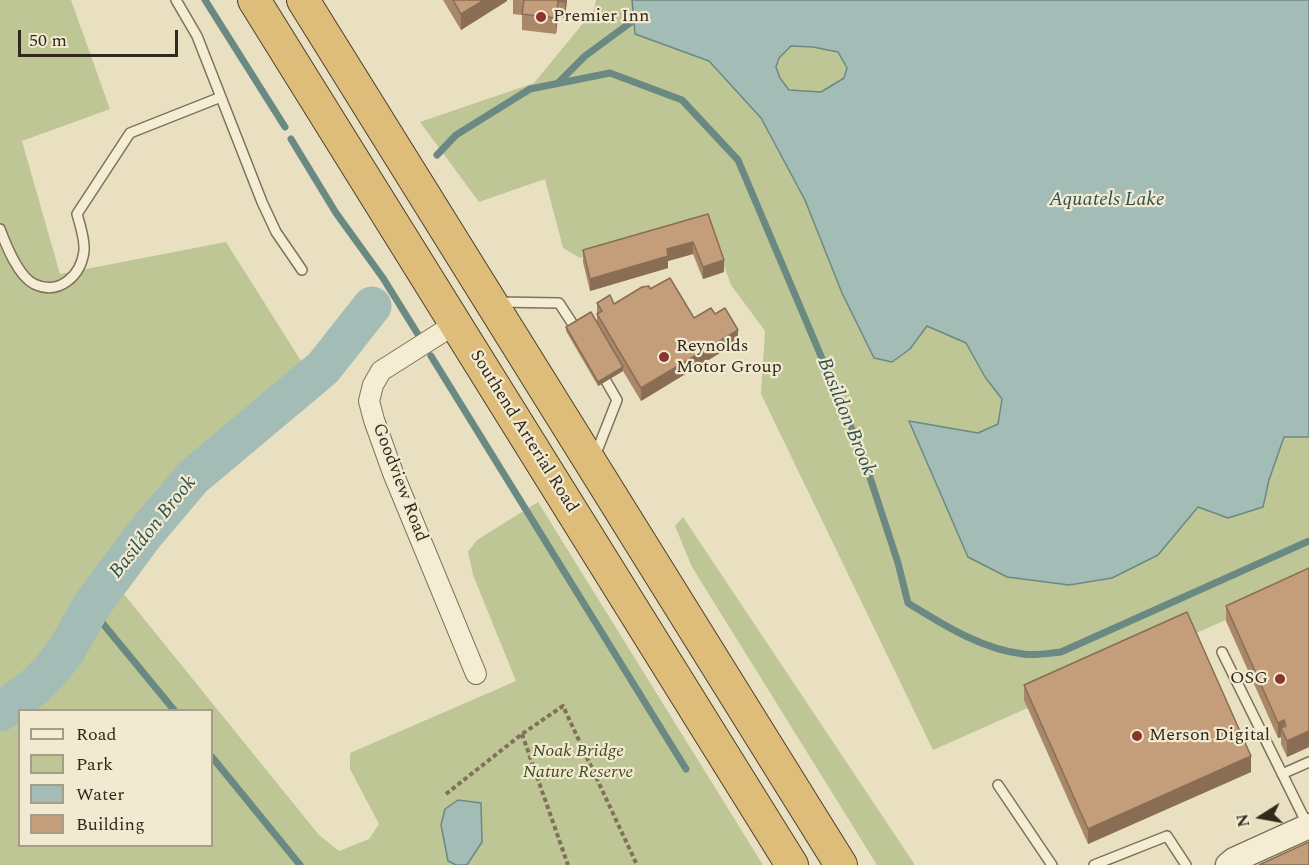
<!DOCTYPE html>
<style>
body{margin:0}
#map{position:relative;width:1309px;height:865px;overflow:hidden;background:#e9e0c1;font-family:Spectral,serif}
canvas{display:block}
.legend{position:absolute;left:18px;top:709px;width:195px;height:138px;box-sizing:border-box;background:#f2ead0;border:2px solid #a59d88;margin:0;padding:8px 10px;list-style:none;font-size:18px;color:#32291d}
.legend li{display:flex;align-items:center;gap:12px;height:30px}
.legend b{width:30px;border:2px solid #a59d88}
.north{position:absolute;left:1231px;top:787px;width:60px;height:60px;-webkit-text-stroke:4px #f2ead0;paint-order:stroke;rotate:259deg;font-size:16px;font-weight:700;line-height:24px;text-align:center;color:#32291d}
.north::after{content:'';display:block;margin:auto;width:21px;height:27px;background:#32291d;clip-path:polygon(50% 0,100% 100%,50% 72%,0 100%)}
.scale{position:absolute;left:18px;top:30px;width:160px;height:27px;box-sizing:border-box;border:3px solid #32291d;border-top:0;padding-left:8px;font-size:18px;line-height:21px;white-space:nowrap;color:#32291d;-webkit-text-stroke:4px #f2ead0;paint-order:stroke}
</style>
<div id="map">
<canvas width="1309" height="865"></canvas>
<ul class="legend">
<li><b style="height:8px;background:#f5edd3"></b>Road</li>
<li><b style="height:16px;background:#bec696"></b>Park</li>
<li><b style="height:16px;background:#a3bcb6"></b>Water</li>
<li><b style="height:16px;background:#c49d7a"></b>Building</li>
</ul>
<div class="north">N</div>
<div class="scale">50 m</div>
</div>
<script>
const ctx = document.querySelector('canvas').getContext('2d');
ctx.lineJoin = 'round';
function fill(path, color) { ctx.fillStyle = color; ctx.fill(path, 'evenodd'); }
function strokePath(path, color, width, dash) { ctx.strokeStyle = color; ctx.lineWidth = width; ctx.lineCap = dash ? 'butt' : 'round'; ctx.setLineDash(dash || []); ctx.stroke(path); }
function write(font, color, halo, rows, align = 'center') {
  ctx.font = font + ' Spectral,serif'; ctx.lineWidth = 4.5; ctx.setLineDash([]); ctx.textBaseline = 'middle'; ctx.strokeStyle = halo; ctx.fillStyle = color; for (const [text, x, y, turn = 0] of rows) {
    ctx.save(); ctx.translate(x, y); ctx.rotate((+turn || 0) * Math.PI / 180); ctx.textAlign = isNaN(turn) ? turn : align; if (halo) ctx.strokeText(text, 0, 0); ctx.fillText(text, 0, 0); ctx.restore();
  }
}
const green = new Path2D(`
 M0,0H71L110,109L22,141L60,274L226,242L320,391L207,478L123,593L319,835L339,851L369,839L379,824L350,769V753L516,681L473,575L468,552L477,540L538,502L763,865H0ZM20,710H212V846H20Z
 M596,0H1309V583L933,750L761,394L765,331L731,285L709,224L580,258L563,248L545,179L479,202L420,122L534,83L594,10Z
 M683,517L915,865H877L692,567L675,526Z`);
const water = new Path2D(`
 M632,0H1309V437H1284L1269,480L1263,507L1228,518L1198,507L1158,555L1112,578L1069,585L1007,577L968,557L909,421L978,433L998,424L1002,399L985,377L966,343L927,326L910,349L892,362L874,358L842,293L805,200L761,118L709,61L635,34ZM791,46L813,47L838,52L847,68L844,78L821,92L789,90L780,78L776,67L779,58Z
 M458,800L481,803L482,842L467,865H456L448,861L441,825L445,809Z`);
const stream = new Path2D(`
 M205,0L285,127
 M558,83L585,56L634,20
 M291,139L336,213L383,278L419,336
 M437,155L456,135L530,89L610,73L682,100L738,160L862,453L898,563L908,603C944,625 981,649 1023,654C1035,656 1049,653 1061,652L1309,541
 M431,356L686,769
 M90,608L174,710
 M212,757L300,865`);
const river = new Path2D(`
 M0,712L34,687L52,669L67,649L90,608L143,536L193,477L323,368L372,306`);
const path = new Path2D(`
 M522,734L568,865
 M446,794L522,734L563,706L637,865`);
const service = new Path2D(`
 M176,0L197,36L262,202L276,232L302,270
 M0,229C6,245 18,276 34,284C60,296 81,275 84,251C85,239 80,225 77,214L130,133L221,97
 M498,302L559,303L574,326
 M595,456L617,400L606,381
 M1222,652L1308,826
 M1282,774L1309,762
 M998,785L1052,865
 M1094,865L1167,836L1186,865`);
const minor = new Path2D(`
 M455,324L381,371L373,385L369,401L374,420L393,473L476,674`);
const tertiary = new Path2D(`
 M1228,865L1234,860L1309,826`);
const trunk = new Path2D(`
 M254,0L792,865
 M303,0L841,865`);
const wall = new Path2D(`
 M443,0H507V1L461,30Z
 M513,0H567L565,18L558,17L556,34L522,30V15L513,14Z
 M708,214L724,272L703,279L693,254L668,261V268L590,291L583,262V250Z
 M650,289L694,318L715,314L738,342L641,401L623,371L598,386L566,331V327L597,322V303L614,304Z
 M1309,568V747L1287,757L1281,744V737L1278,738L1226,621V606Z
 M1024,685L1251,772L1088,844L1024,700Z`);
const shadedWall = new Path2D(`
 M484,0H507V1L461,30V14Z
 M565,0H567L565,18Z
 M558,1V17L556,34V18Z
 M693,242V254L668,261V268L590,291V279L667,249Z
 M724,260V272L703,279V267Z
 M738,330V342L641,401V388Z
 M623,367V371L598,386V382Z
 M1284,720V734L1281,728V737L1278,738V723Z
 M1309,731V747L1287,757V741Z
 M1251,756V772L1088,844V829Z`);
const building = new Path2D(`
 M453,0H484L461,14Z
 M524,0H565V2L558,1L556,18L522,14Z
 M708,214L724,260L703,267L693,242L667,249L668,256L590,279L583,250Z
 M670,278L694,318L711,308L715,314L725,308L738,330L641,388L597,314L602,311L597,303L610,295L614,304L642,287L649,286L650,289Z
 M591,312L623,367L598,382L566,327Z
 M1309,568V731L1287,741L1281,728L1286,726L1284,720L1278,723L1226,606Z
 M1187,612L1251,756L1088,829L1024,685Z
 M1309,842V865H1259Z`);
const markers = [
 [541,17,6,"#8b3430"],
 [664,357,6,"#8b3430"],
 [1280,679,6,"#8b3430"],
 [1137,736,6,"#8b3430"]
];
const poiNames = [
 ["Premier Inn",553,17],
 ["Reynolds",676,347],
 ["Motor Group",676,368],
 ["OSG",1268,679,"right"],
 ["Merson Digital",1149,736]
];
const streetNames = [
 ["Southend Arterial Road",523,432,58],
 ["Goodview Road",399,483,69]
];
const parkNames = [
 ["Noak Bridge",578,752],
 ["Nature Reserve",578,773]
];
const waterNames = [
 ["Aquatels Lake",1107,201],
 ["Basildon Brook",845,417,68],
 ["Basildon Brook",154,528,-51]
];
fill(green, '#bec696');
fill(water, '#a3bcb6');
strokePath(water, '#6b8983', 1.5);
strokePath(stream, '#6b8983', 7);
strokePath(river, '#a3bcb6', 39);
strokePath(service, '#81715a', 12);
strokePath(minor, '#81715a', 22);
strokePath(tertiary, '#81715a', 27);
strokePath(trunk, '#4f402e', 34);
strokePath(path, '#81715a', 4, [4.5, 3]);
strokePath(service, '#f5edd3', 9);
strokePath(minor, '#f5edd3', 20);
strokePath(tertiary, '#f5edd3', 24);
strokePath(trunk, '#debd7a', 32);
fill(wall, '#a98769');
fill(shadedWall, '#896e55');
fill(building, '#c49d7a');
strokePath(building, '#896e55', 1.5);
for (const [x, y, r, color] of markers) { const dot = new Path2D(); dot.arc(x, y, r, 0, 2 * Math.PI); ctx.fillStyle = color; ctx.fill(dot); strokePath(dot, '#f2ead0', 2); }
write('18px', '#32291d', '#f2ead0', poiNames, 'left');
write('18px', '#32291d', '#f2ead0', streetNames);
write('italic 18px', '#414d26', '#f2ead0', parkNames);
write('italic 20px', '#2e5151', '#f2ead0', waterNames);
</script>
